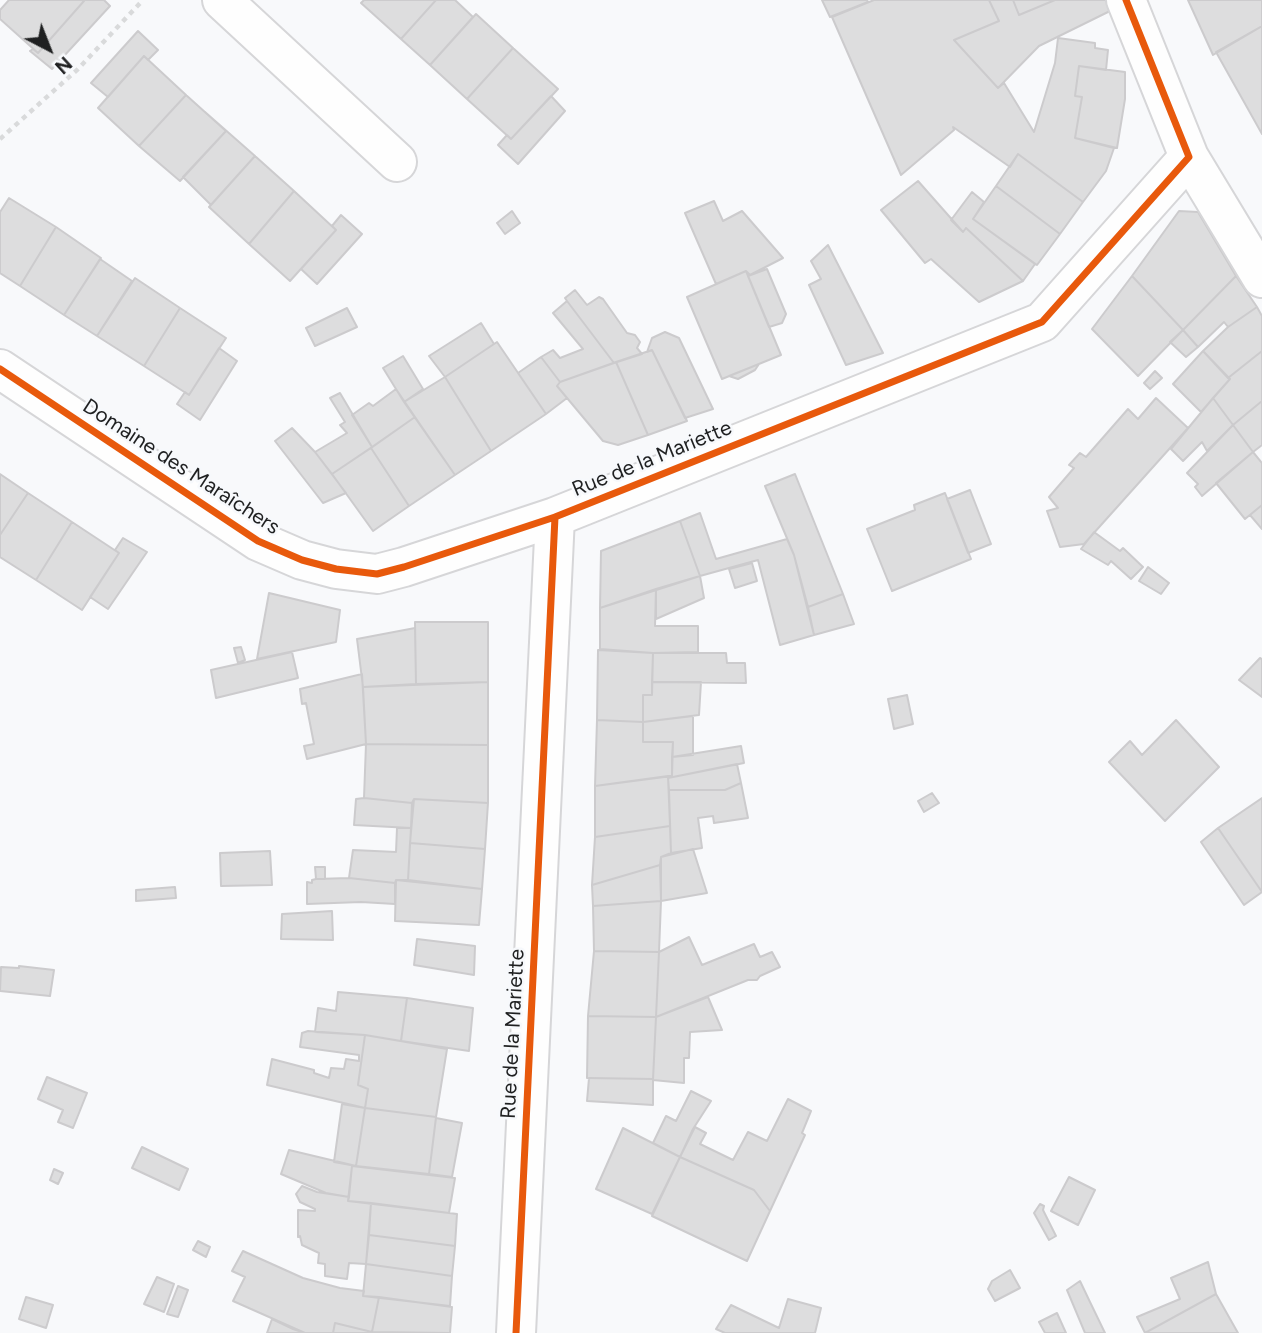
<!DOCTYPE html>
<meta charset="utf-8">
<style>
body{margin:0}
#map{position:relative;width:1262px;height:1333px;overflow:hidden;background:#f8f9fb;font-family:Figtree,sans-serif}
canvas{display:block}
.north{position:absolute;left:14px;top:14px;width:70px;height:70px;-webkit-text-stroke:5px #f7f9fc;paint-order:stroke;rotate:138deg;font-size:19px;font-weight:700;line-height:28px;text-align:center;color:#1f2021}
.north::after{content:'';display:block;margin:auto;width:24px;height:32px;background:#1f2021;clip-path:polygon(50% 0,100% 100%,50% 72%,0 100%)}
</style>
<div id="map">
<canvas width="1262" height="1333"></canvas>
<div class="north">N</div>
</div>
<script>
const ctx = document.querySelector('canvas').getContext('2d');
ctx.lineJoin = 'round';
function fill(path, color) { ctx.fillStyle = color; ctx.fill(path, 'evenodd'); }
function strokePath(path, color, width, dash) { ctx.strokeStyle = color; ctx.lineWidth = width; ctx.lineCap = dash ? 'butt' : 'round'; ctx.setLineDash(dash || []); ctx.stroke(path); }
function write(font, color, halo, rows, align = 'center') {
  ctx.font = font + ' Figtree,sans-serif'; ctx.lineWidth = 5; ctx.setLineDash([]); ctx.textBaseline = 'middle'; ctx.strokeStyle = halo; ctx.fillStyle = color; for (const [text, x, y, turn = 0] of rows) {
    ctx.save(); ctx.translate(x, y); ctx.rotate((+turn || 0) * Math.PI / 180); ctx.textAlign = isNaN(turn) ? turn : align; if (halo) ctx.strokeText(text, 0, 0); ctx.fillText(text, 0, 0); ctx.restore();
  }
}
const building = new Path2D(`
 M9,0H82L84,1L38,53L0,19V10Z
 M82,0H104L110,6L52,69L30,51L33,49L38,53L84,1Z
 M364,0H436L401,39L361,3Z
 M436,0H455L473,17L430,65L401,39Z
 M822,0H867L868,2L830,17Z
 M874,0H989L999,21L954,40L998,88L1004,83L1034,132L1055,63L1058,38L1095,43V48L1108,50L1106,70L1079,66L1075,96L1082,97L1075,138L1114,148L1106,171L1083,202L1018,154L1010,167L953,127L954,130L901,175L832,17Z
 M989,0H1013L1019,15L1055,0H1106L1110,11L1039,46L998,88L954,40L999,21Z
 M1013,0H1055L1019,15Z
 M1188,0H1262V26L1213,55Z
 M476,14L513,48L467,99L430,65Z
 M1262,26V134L1216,52Z
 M138,31L158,50L148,60L144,56L108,97L91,83Z
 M513,48L558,89L511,139L467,99Z
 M144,56L186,95L139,146L98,108Z
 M1079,66L1125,72V99L1117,148L1075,138L1082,97L1075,96Z
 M186,95L226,131L180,181L139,146Z
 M551,96L565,111L518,164L498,145L507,135L511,139Z
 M205,112L255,156L211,205L183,177L226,131Z
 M1018,154L1083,202L1060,234L996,186Z
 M255,156L294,191L249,244L209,207Z
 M918,181L963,232L966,228L1023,281L979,302L931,259L925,263L881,210Z
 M996,186L1060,234L1037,265L973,219Z
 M294,191L336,230L290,281L249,244Z
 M972,192L984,202L973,219L1035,264L1023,281L966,228L963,232L951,220Z
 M9,198L56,227L20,286L0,273V212Z
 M714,201L723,221L742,211L783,258L750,275L746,271L716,284L685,213Z
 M512,211L520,223L505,234L497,223Z
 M1179,211L1198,212L1236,276L1183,330L1132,276Z
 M341,215L362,234L317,284L301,269L336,230L332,226Z
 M56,227L101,258L64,315L20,286Z
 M828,245L883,353L846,365L809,285L821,279L811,261Z
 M100,259L132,281L97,336L64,315Z
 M767,269L786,314L782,323L769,327L748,276Z
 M746,271L781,355L722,379L687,297Z
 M1132,276L1183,330L1138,376L1092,329Z
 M1236,276L1257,307L1228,327L1224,322L1198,347L1183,330Z
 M135,278L180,308L144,366L97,336Z
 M575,290L587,305L599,297L603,299L627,333L635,335L640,342L637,348L642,354L614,363L567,301L565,298Z
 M567,301L614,363L560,382L541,357L553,350L560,358L583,349L553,313Z
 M1257,307L1262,316V351L1228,378L1203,351L1228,327Z
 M180,308L226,338L189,395L144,366Z
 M347,308L357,327L315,346L306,328Z
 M481,323L494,344L445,377L429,356Z
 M1183,330L1198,347L1186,357L1170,342Z
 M665,332L679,338L713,409L685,418L652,350L647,352L652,338Z
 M497,342L546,414L491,451L445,377Z
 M219,348L237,361L200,420L177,404L185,392L189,395Z
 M652,350L687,421L648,435L616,362Z
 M1203,351L1230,379L1201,412L1173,384Z
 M1262,351V401L1233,425L1213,398L1230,379L1228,378Z
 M403,356L423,389L404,402L383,368Z
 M541,357L560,382L557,386L567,398L546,414L518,373Z
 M616,362L648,435L618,445L603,441L557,386L560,382Z
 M759,364L755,370L738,379L729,376Z
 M1155,371L1162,378L1150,389L1144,383Z
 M445,377L491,451L455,475L404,402Z
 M396,389L415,417L372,447L352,415L369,403L373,406Z
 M340,393L372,447L332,474L315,452L347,433L340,425L345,422L330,398Z
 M1156,398L1188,428L1084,544L1060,547L1047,511L1058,508L1049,497L1074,468L1069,465L1080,453L1086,457L1128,409L1138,419Z
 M1213,398L1233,425L1207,451L1202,442L1183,461L1171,449Z
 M1262,401V445L1253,452L1233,425Z
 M415,417L455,475L409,506L371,448Z
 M1233,425L1253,452L1202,496L1195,487L1198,484L1187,473Z
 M292,428L315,452L346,493L323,503L275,441Z
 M371,448L409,506L373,531L332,474Z
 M1253,452L1262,463V505L1245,519L1216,483Z
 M0,474L28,493L0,535Z
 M795,474L843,594L808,607L794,555L765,486Z
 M970,490L991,544L968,553L947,499Z
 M28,493L72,522L36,580L0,557V535Z
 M945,493L971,559L892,591L867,529L915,510L914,505Z
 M1262,505V529L1250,515Z
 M700,513L716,559L787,539L794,555L814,635L780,645L758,560L700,576L680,521Z
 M680,521L700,576L600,608L601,551Z
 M72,522L119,553L82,610L36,580Z
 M1094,532L1120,551L1123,548L1143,567L1131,579L1111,561L1108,565L1081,549Z
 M123,538L147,552L108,609L90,597L119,553L115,550Z
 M752,563L757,581L735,588L729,569Z
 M1148,567L1169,583L1161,594L1139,581Z
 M700,576L704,598L656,619V589Z
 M656,589L655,626H698V652L653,653L600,649V608Z
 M269,593L340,610L336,642L257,659Z
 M843,594L854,624L814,635L808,607Z
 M415,622H488V682L416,684Z
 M415,628L416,684L363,687L357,639Z
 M241,647L245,660L238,663L234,648Z
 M598,650L653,653L652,695H643V722L597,720Z
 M292,652L298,678L216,698L211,670Z
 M653,653H726L727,663H745L746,683L652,682Z
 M1260,658L1262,659V697L1239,680Z
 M362,674L366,744L307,759L304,746L314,744L306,703L302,704L300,689Z
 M488,682V745L366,744L363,687Z
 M652,682H701L699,715L643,722V695H652Z
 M907,695L913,724L894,729L888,699Z
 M693,716V755L672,757L673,742H643V722Z
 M597,720L643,722V742H673L672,776L595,786Z
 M1176,720L1219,767L1165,821L1109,762L1130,741L1142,755Z
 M366,744L488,745V803L414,799L412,803L364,798Z
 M741,746L744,763L668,778V776H672V757Z
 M737,764L741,783L725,790H669L668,778Z
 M668,776L670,826L595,837V786Z
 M741,783L748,818L714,823L713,816L698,818L702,848L671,853L669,790H725Z
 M932,793L939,803L924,812L918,801Z
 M364,798L412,803L411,828L354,825L356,799Z
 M1262,798V892L1218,828Z
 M414,799L488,803L485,849L410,843Z
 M670,826L671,853L661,857L660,865L592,885L595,837Z
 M397,828H411L408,880H396L395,883L349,878L353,850L396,852Z
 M1218,828L1262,892L1244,905L1201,842Z
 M410,843L485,849L482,889L408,880Z
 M693,849L707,893L661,901V857Z
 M270,851L272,885L221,886L220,853Z
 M660,865L661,901L593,906L592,885Z
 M315,867H325V879H316Z
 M349,878L395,883V904L361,902L307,904V882L312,883V880L316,879Z
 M396,880L482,889L479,925L395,921Z
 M175,887L176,898L136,901V890Z
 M661,901L659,952L594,951L593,906Z
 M332,911L333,940L281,939L282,914Z
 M689,937L702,965L754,944L760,957L772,952L780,967L760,976L757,980H748L656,1017L659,952Z
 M417,939L475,946L474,975L414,965Z
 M594,951L659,952L656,1017L588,1016Z
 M19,966L54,970L50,996L0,991L1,967L19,968Z
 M338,992L407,998L401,1041L365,1035L315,1032L318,1008L336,1011Z
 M708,997L722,1030L690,1032L689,1058H684V1083L653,1080L656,1017Z
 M407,998L473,1008L469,1051L401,1041Z
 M588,1016L656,1017L653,1079L587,1078Z
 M308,1031L365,1035L358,1085L368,1089L365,1108L267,1085L272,1059L314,1070V1073L329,1078L331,1068L344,1069L346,1059L359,1061V1055L300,1047L302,1033Z
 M365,1035L447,1049L436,1117L365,1108L368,1089L358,1085Z
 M47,1077L87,1093L73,1128L58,1122L63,1110L38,1099Z
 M589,1078L653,1079V1105L587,1101Z
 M691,1091L711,1101L693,1129L680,1157L653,1143L666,1116L676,1121Z
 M788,1099L811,1111L802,1133L805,1135L770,1211L754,1190L680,1157L695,1127L706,1133L700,1144L733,1160L748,1132L767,1141Z
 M342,1104L365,1108L356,1166L334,1162Z
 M365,1108L436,1117L429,1174L356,1166Z
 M436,1118L462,1123L452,1177L429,1174Z
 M623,1128L680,1157L652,1214L596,1189Z
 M142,1147L188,1169L179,1190L132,1168Z
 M289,1150L356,1166H352L349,1197L326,1193L281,1174Z
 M680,1157L754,1190L770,1211L747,1261L652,1216Z
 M352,1166L455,1178L449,1213L348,1201Z
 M54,1169L63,1173L58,1184L50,1180Z
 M1069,1177L1095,1190L1078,1225L1051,1211Z
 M302,1186L317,1192L349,1197L348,1201L371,1203L366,1264L349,1263L347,1279L325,1276V1264L318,1263L319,1253L302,1245L300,1236L298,1237V1210L315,1211V1209L300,1202L296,1194Z
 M371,1203L457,1214L455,1246L369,1235Z
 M1040,1204L1044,1206L1043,1210L1056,1236L1049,1240L1034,1213Z
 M369,1235L455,1246L452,1276L366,1264Z
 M198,1241L210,1247L206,1257L193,1250Z
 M243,1251L303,1278L340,1288L364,1291L363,1296L379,1297L372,1332L335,1323L333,1333H305L233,1301L245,1277L232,1271Z
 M1208,1262L1216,1294L1145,1333L1137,1317L1180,1299L1171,1278Z
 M366,1264L452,1276L450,1306L363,1296Z
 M1010,1270L1020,1288L995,1301L988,1289L992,1281Z
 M157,1277L174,1284L164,1312L144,1304Z
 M1080,1281L1090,1302L1105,1333H1085L1067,1290Z
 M178,1286L188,1290L178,1317L167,1314Z
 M1216,1294L1238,1333H1145Z
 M26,1297L53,1305L46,1328L19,1319Z
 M379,1297L452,1307L450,1333L372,1332Z
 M788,1299L821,1308L815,1333H725L716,1329L731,1305L779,1328Z
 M1057,1313L1066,1333H1045L1039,1322Z
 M272,1319L293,1329L305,1333H267Z
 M335,1323L372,1332L379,1333H333Z`);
const path = new Path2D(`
 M0,139L78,69L143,0`);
const street = new Path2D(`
 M222,0L397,162
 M1189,157L1262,278
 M0,369L258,541L302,560L336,569L377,574L404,567L555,517
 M516,1333L555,517L1042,322L1189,157L1126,0`);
const cycleway = new Path2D(`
 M0,369L258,541L302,560L336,569L377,574L404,567L555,517
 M516,1333L555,517L1042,322L1189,157L1126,0`);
const streetNames = [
 ["Rue de la Mariette",652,459,-22],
 ["Domaine des Maraîchers",181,467,33],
 ["Rue de la Mariette",513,1034,-87]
];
fill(building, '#ddddde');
strokePath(building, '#cccbcd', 2);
strokePath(street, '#d6d6d8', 42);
strokePath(path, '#d9dadb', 4.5, [5, 5]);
strokePath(street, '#fefefe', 38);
strokePath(cycleway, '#e8590c', 7);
write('21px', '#1f2021', '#f7f9fc', streetNames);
</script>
